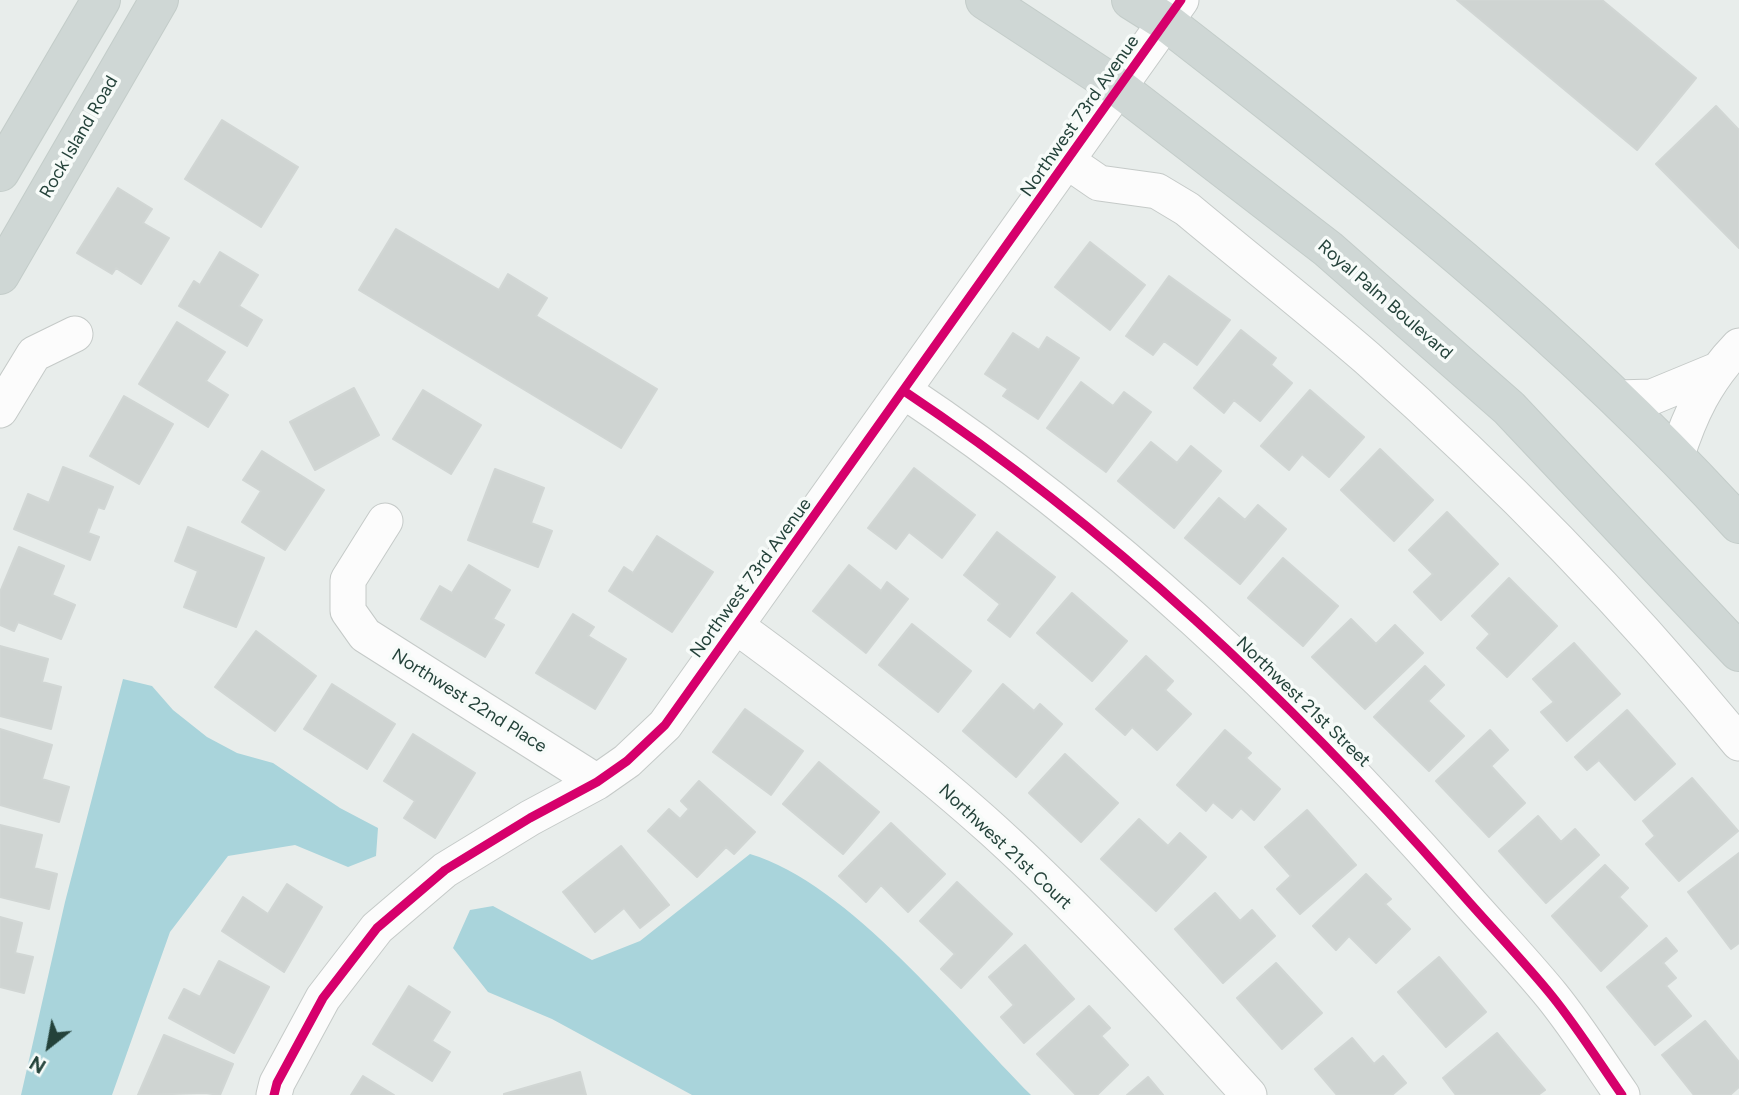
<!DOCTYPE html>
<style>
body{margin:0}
#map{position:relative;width:1739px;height:1095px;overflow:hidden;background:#e8edeb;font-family:Figtree,sans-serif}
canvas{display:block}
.north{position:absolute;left:14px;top:1011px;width:70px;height:70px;-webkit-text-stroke:5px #f7fbf9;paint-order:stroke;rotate:211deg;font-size:19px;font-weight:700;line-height:28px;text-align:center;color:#24423a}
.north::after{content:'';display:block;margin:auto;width:24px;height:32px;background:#24423a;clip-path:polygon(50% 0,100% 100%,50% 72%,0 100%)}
</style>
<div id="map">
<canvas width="1739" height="1095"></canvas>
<div class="north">N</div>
</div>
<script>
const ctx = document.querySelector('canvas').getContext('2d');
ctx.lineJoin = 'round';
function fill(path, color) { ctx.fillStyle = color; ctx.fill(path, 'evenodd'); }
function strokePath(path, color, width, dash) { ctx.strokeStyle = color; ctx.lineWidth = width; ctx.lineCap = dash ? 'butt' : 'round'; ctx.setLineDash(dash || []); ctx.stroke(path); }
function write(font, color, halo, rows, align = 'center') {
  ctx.font = font + ' Figtree,sans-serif'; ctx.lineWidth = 7; ctx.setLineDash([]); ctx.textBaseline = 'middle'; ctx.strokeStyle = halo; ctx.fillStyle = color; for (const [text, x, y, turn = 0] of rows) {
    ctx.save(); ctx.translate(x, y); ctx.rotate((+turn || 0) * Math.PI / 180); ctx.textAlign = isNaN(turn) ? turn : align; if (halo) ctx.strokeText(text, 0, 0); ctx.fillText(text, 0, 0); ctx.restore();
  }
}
const water = new Path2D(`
 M123,679L152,686L173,710L207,737L237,753L273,763L340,808L378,828L376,856L348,867L295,845L228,856L170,932L112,1095H21L65,902Z
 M750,854C849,883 958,1022 1031,1095H692L552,1019L488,992L453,948L470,910L493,906L592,960L640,941Z`);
const building = new Path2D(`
 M1457,0H1602L1696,78L1637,150Z
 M1716,106L1739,130V248L1656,164Z
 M222,120L298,167L261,227L185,179Z
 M118,188L152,209L143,223L169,238L141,284L116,268L112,274L77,253Z
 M396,229L499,290L508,274L547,298L536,316L657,389L621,448L359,290Z
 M1090,242L1145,285L1110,330L1055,287Z
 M220,252L258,275L239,306L262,320L247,346L179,306L194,281L200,285Z
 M1169,276L1230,320L1197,365L1164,341L1153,355L1126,336Z
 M177,322L225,352L206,381L228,395L208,427L139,384Z
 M1241,330L1276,358L1271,365L1292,383L1260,421L1234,400L1224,413L1194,388Z
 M1013,333L1039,350L1047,337L1079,358L1038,419L1003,396L1008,389L985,374Z
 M1081,382L1113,406L1124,392L1151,412L1106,472L1047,428Z
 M354,388L379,435L315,470L290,422Z
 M423,390L481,425L451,474L393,439Z
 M1310,390L1364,437L1329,477L1302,454L1289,470L1261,446Z
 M124,396L173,424L139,484L90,456Z
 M1151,442L1177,463L1191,446L1221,471L1174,528L1118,481Z
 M1380,449L1433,500L1394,541L1341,490Z
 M262,451L324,490L285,550L242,522L261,491L243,480Z
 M63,467L113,487L104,509L98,507L88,533L99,537L90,560L14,529L28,494L49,503Z
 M914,468L975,515L942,558L909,532L896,549L868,528Z
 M495,469L544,488L531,523L552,531L538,567L468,540Z
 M1219,498L1245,520L1258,505L1286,529L1240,584L1185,538Z
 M1447,512L1498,564L1441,620L1414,592L1433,574L1409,550Z
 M188,527L264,558L236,627L184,607L198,571L175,561Z
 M997,532L1055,577L1010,637L988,620L1000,604L964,575Z
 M657,536L713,572L672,632L609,591L624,567L633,573Z
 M19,547L64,566L52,595L75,605L61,639L18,622L14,631L0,625V592Z
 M1283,558L1338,606L1303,646L1248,598Z
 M469,565L510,590L493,619L504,625L485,657L421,619L440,586L452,593Z
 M849,565L881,591L887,582L908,599L866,653L813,611Z
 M1509,578L1557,626L1507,677L1477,648L1490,634L1472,616Z
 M1072,593L1127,641L1092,681L1037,633Z
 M573,614L594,627L588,636L626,659L595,709L536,673Z
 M1351,619L1376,644L1395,625L1423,653L1365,709L1312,657Z
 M912,624L971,671L938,712L879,665Z
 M256,631L316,676L275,731L215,687Z
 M1574,643L1620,694L1567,741L1541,712L1554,702L1533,679Z
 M0,646L48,659L42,682L61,687L51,729L0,716Z
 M1146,656L1173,681L1165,690L1191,714L1157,750L1132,727L1125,735L1096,709Z
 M1425,666L1444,685L1428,701L1464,736L1429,771L1374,717Z
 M332,684L395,724L367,769L304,729Z
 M1003,684L1034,711L1040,704L1062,724L1016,777L963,731Z
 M745,709L803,751L771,795L713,752Z
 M1627,710L1675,764L1635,800L1599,760L1587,770L1575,757Z
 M0,729L52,745L42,779L69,787L59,822L0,805Z
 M1225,730L1251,753L1246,758L1280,789L1254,820L1241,808L1232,818L1213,802L1206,811L1177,785Z
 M1490,730L1508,750L1491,766L1525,803L1489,837L1436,781Z
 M413,734L475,773L435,838L404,818L415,801L384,781Z
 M1065,754L1118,803L1081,842L1029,793Z
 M819,762L879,812L843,854L783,804Z
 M1692,778L1738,831L1679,881L1646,844L1655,836L1643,821Z
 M699,781L755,832L734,854L726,847L697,877L648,831L669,809L680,819L689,809L681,801Z
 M1307,810L1356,865L1300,914L1277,889L1291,876L1265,847Z
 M1538,816L1561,842L1575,829L1599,855L1546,903L1499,851Z
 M1139,819L1168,846L1180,833L1206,857L1156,911L1101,859Z
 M891,823L945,874L908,912L881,885L866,902L839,876Z
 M0,825L42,835L34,868L57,874L49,909L0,897Z
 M621,846L669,905L640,928L624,908L595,932L563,892Z
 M1739,853V943L1731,949L1688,892Z
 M1605,865L1628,888L1619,897L1647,926L1601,971L1552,916Z
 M1366,874L1391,899L1385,904L1410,929L1376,963L1349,936L1336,950L1313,926Z
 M957,882L1012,934L961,988L941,969L955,954L920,921Z
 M287,884L322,907L284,972L222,931L243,897L268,914Z
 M1215,893L1240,921L1252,910L1275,936L1223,983L1175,929Z
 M0,917L22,923L15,953L33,957L24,993L0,987Z
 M1666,938L1677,951L1663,963L1676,978L1666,986L1691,1016L1655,1045L1607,987Z
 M1025,945L1074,999L1024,1043L1001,1017L1014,1005L989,977Z
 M1439,957L1486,1012L1446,1047L1398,992Z
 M219,961L269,987L234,1053L169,1018L184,989L200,997Z
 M1276,963L1322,1013L1282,1049L1237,998Z
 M409,986L450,1012L432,1041L450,1052L432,1081L373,1044Z
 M1089,1006L1110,1028L1101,1036L1128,1065L1097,1095H1076L1037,1054Z
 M1705,1021L1739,1062V1087L1730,1095H1694L1662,1055Z
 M1497,1033L1545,1090L1538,1095H1456L1443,1078Z
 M164,1035L233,1064L220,1095L205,1093L138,1095Z
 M1352,1038L1374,1064L1383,1056L1406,1083L1392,1095H1337L1315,1069Z
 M580,1072L586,1095H504V1094Z
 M363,1076L394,1095H351Z
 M1148,1077L1163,1095H1127Z`);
const minor = new Path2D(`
 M1067,161L1099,183L1157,191L1187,209C1247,259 1308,307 1367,358C1500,476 1627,605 1739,743
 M904,391C1111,529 1290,699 1454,885C1486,922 1521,958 1552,996C1577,1027 1599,1062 1622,1095
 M1617,398L1652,397L1715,371
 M0,410L34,354L75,334
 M1676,458C1690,414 1706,380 1739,346
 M385,521L348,580V611L365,635L597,782
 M736,626C825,691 913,758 994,831C1085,914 1167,1004 1249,1095
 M274,1095L277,1083L323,998L377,928L445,870L530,818L597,782L627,761L665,725L1181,0`);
const major = new Path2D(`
 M985,0L1119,88L1328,249L1509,408L1739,652
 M1131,0L1166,22C1367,178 1567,334 1739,524
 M0,172L101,0
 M0,275L159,0`);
const cycleway = new Path2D(`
 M904,391C1111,529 1290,699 1454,885C1486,922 1521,958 1552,996C1577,1027 1599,1062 1622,1095
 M274,1095L277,1083L323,998L377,928L445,870L530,818L597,782L627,761L665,725L1181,0`);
const streetNames = [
 ["Northwest 73rd Avenue",1080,116,-55],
 ["Rock Island Road",79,137,-60],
 ["Royal Palm Boulevard",1385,300,41],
 ["Northwest 73rd Avenue",751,578,-54],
 ["Northwest 22nd Place",469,701,32],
 ["Northwest 21st Street",1303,702,44],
 ["Northwest 21st Court",1005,847,43]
];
fill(water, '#a9d4db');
fill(building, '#cfd4d2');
strokePath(building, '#d1d6d4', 2);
strokePath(minor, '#c5cac8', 37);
strokePath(major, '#c3ccc9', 40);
strokePath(minor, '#fcfcfc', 35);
strokePath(major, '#cfd7d5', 38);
strokePath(cycleway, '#d6006c', 9);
write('18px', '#24423a', '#f7fbf9', streetNames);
</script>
